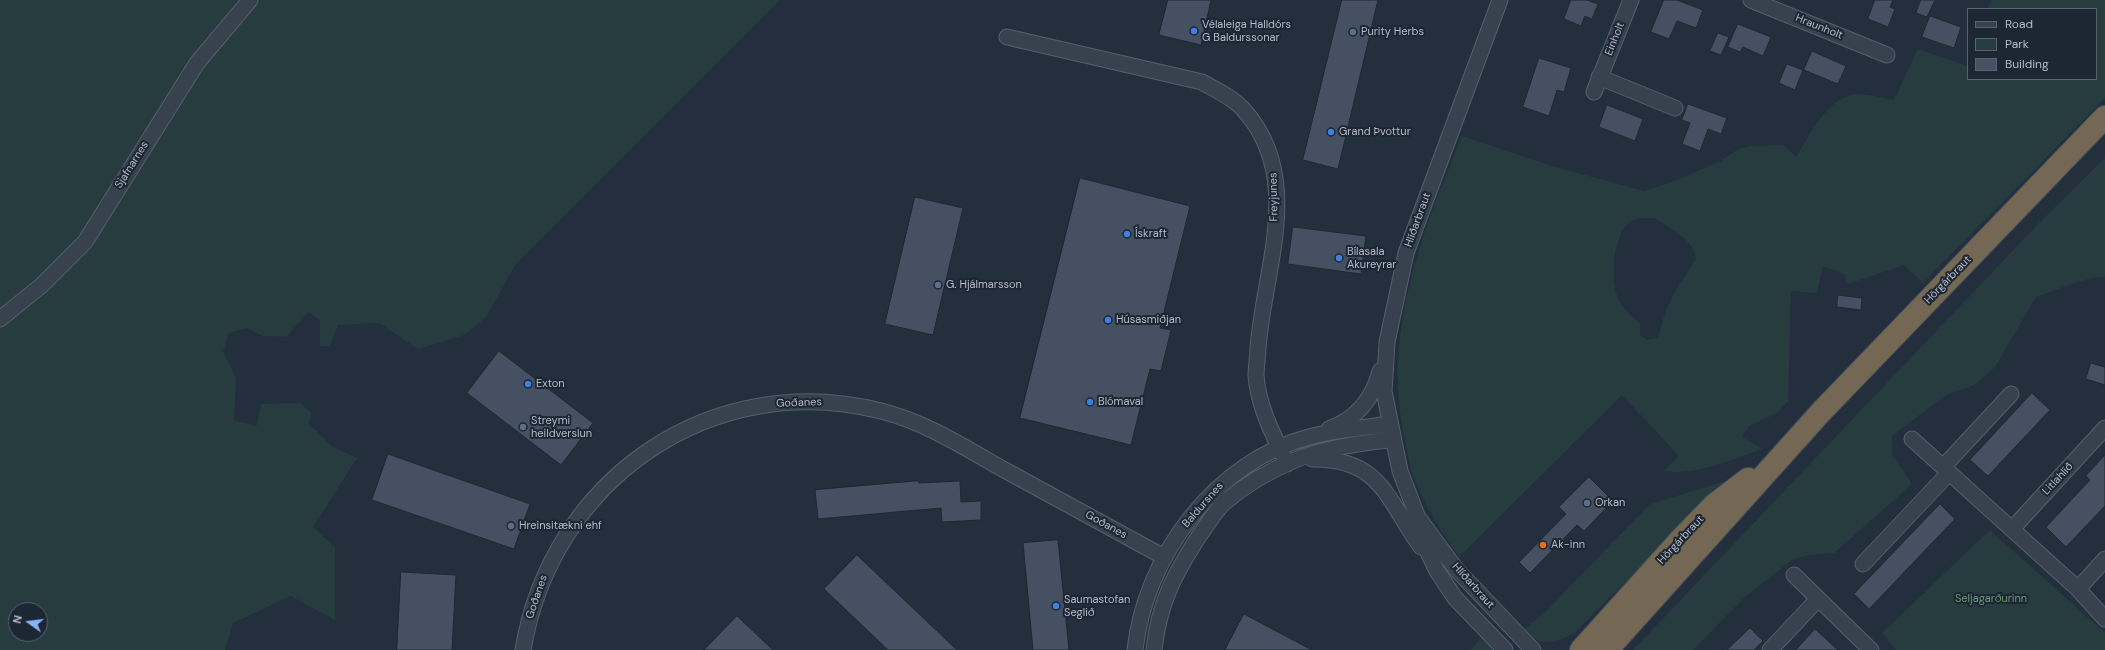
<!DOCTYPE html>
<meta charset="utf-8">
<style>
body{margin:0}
#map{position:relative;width:2105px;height:650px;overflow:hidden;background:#242f3e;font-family:"DM Sans",sans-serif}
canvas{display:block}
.legend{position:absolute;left:1967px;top:8px;width:130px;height:72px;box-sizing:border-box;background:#1d2633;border:1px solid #59626f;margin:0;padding:5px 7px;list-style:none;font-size:12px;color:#b4bcc9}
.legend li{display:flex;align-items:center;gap:8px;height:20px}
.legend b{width:20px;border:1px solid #59626f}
.north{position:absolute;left:8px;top:602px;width:40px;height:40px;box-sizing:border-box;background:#1d2633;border:1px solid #59626f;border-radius:50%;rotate:284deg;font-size:11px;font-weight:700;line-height:16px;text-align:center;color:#b4bcc9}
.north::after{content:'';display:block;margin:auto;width:14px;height:18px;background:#8ab4f8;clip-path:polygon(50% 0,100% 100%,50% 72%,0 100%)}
</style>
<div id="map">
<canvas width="2105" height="650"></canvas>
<ul class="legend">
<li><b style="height:5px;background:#38414e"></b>Road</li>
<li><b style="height:11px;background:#263c3f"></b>Park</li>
<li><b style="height:11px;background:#455162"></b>Building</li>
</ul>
<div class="north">N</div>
</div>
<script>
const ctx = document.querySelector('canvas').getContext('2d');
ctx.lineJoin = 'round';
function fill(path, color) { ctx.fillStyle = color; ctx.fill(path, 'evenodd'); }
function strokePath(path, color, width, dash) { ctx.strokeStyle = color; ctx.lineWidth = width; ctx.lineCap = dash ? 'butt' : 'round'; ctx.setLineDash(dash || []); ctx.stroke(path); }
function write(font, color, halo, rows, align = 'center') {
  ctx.font = font + ' "DM Sans",sans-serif'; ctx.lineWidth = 4; ctx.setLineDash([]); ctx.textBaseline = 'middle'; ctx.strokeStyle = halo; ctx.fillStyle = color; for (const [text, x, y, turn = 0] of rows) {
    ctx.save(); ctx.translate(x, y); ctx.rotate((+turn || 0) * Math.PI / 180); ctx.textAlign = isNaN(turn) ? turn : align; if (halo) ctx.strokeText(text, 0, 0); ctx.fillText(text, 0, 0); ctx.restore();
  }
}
const green = new Path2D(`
 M0,0H780L515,265L487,316L464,335L418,349L379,323L338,325L330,346H320V320L308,312L286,337L263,336L247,328L229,333L223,352L236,378L234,421L257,425L261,404L300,403L311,413L309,424L333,447L357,458L313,527L335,547V620L291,596L233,623L225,650H0ZM16,610H40V634H16Z
 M1988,0H2105V98L1923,283L1904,265L1848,284L1844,274L1823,266L1817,293L1791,291L1788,401L1777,413L1749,426L1742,437L1763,449C1731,459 1698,476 1664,471L1679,456L1622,395L1459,557C1441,532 1425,505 1413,476C1409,465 1408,454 1406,443C1380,337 1422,233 1462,136L1552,166L1644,191L1672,182L1721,161L1738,149L1751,146L1783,145L1796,157C1810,135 1828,96 1857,94C1869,94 1882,98 1894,100L1918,49L1967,66L1968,63V79H2096V9H1988L1991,1ZM1654,218C1670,228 1694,239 1696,259C1684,276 1674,292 1666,311C1662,320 1662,328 1657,338L1647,340L1640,335V323C1632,316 1622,309 1618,298C1610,280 1613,234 1630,222C1637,217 1646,218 1654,218Z
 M2105,158V277C2079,278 2061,289 2036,297L1995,367L1974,385L1946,395L1892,436V454L1912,484L1834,553L1809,555L1792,560L1745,597L1693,650H1633L2039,223Z
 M1736,478L1679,529L1574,633C1552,645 1541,645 1521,632L1543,614L1650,504Z
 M1990,530L2105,633V650H1896L1882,633Z
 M1482,637L1496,650H1471Z`);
const building = new Path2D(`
 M1168,0H1211L1201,45L1159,35Z
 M1342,0H1378L1338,169L1303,160Z
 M1571,0H1587L1598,4L1592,19L1585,16L1581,26L1564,19Z
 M1664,0H1677L1703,10L1696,28L1677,21L1669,39L1651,32Z
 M1875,0H1893L1890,7L1895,9L1888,27L1868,19Z
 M1921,0H1935L1927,17L1916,13Z
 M1930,16L1961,27L1954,48L1922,37Z
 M1738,24L1771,37L1763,56L1743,47L1740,52L1728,47Z
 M1718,33L1729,37L1721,55L1710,51Z
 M1812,51L1846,66L1838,84L1804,70Z
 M1539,58L1571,68L1564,92L1557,90L1549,116L1523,107Z
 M1787,64L1803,70L1795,90L1779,83Z
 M1688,104L1727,118L1721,134L1708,129L1700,151L1682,144L1690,123L1682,120Z
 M1607,105L1643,119L1635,141L1599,127Z
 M1080,178L1190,206L1160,328L1171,330L1161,371L1150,369L1131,445L1020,418Z
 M915,197L963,208L933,335L885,324Z
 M1293,227L1366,236L1361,274L1288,264Z
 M1838,295L1862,298L1861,310L1837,307Z
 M499,351L593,423L561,465L467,393Z
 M2091,363L2105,367V385L2086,379Z
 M2032,393L2050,410L1988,476L1970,460Z
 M388,454L530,504L514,549L372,500Z
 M2105,455V506L2066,547L2046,527L2090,480L2086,476Z
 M1589,477L1613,501L1584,531L1577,525L1530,573L1519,562L1566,514L1559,507Z
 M918,481L919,483L960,481L961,502L981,501V520L942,522L941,508L818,519L815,490Z
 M1940,504L1955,519L1869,609L1854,594Z
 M1058,540L1069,650H1033L1023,543Z
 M857,555L957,650H888L824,589Z
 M401,572L456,575L452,650H397Z
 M1244,614L1312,650H1225Z
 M737,616L773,650H704Z
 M1750,628L1763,641L1754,650H1727Z
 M1815,629L1838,650H1796Z`);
const minor = new Path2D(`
 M1500,0L1406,253L1387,342L1384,391L1400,471L1418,518L1424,544L1437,571L1455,598L1505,650
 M1751,0L1887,55
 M1007,37L1202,82C1216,90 1232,97 1243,109C1305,177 1264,268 1258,348C1258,357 1256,366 1256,375C1258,407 1274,436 1287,464
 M1599,77L1675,108
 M1594,92L1631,0
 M0,319L42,285L85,242L197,63L250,0
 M1329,429C1356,419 1373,399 1380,371
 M1912,439L2078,589L2105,619
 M1312,459C1381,458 1387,500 1421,547
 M1943,467L2011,394
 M1420,520L1456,569L1533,650
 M2012,529L2105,428
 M1863,564L1949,473
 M1794,575L1871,650
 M2078,589L2105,559
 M523,650C551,480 711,368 881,411C925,422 962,446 1001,468C1055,498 1110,527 1164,557
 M1135,650C1145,556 1216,461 1309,437C1335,430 1363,428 1390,424
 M1154,650C1159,603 1174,575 1199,536C1207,525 1215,511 1225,502C1245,485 1271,470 1295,460C1326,447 1361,444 1393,439
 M1770,650L1818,599`);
const highway = new Path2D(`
 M1581,650L1679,541L1714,505L1748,479
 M1607,650L1821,412L2105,117`);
const markers = [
 [1194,31,4,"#3f7fe0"],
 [1353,32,4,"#5c6f8a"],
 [1331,132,4,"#3f7fe0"],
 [1127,234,4,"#3f7fe0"],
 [1339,258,4,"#3f7fe0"],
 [938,285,4,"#5c6f8a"],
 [1108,320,4,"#3f7fe0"],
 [528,384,4,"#3f7fe0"],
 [1090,402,4,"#3f7fe0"],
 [523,427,4,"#5c6f8a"],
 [1587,503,4,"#5c6f8a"],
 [511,526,4,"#5c6f8a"],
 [1543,545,4,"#e8710a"],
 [1056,606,4,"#3f7fe0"]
];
const poiNames = [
 ["Vélaleiga Halldórs",1202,25],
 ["G Baldurssonar",1202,38],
 ["Purity Herbs",1361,32],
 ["Grand Þvottur",1339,132],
 ["Ískraft",1135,234],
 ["Bílasala",1347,252],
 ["Akureyrar",1347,265],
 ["G. Hjálmarsson",946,285],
 ["Húsasmiðjan",1116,320],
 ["Exton",536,384],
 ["Blómaval",1098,402],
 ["Streymi",531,421],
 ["heildverslun",531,434],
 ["Orkan",1595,503],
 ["Hreinsitækni ehf",519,526],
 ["Ak-inn",1551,545],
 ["Saumastofan",1064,600],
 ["Seglið",1064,613]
];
const streetNames = [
 ["Hraunholt",1819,27,22],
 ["Einholt",1615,39,-68],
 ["Sjafnarnes",132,165,-58],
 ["Freyjunes",1274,197,-91],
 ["Hlíðarbraut",1418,220,-70],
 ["Hörgárbraut",1948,280,-46],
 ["Goðanes",799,403,-2],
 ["Litlahlíð",2058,479,-47],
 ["Baldursnes",1203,505,-49],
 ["Goðanes",1106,525,29],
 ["Hörgárbraut",1681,540,-47],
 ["Hlíðarbraut",1473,586,48],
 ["Goðanes",537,597,-71]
];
const parkNames = [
 ["Seljagarðurinn",1991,599]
];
fill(green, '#263c3f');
fill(building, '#455162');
strokePath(building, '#1f2835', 1);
strokePath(minor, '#565f6c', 17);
strokePath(highway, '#434c59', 24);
strokePath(minor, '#38414e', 15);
strokePath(highway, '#746855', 22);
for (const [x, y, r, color] of markers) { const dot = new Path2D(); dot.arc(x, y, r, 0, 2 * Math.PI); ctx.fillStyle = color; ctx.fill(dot); strokePath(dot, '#1d2633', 1.5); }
write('11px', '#b4bcc9', '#1d2633', poiNames, 'left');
write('11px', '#b4bcc9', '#1d2633', streetNames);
write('11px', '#6b9a76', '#1d2633', parkNames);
</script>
